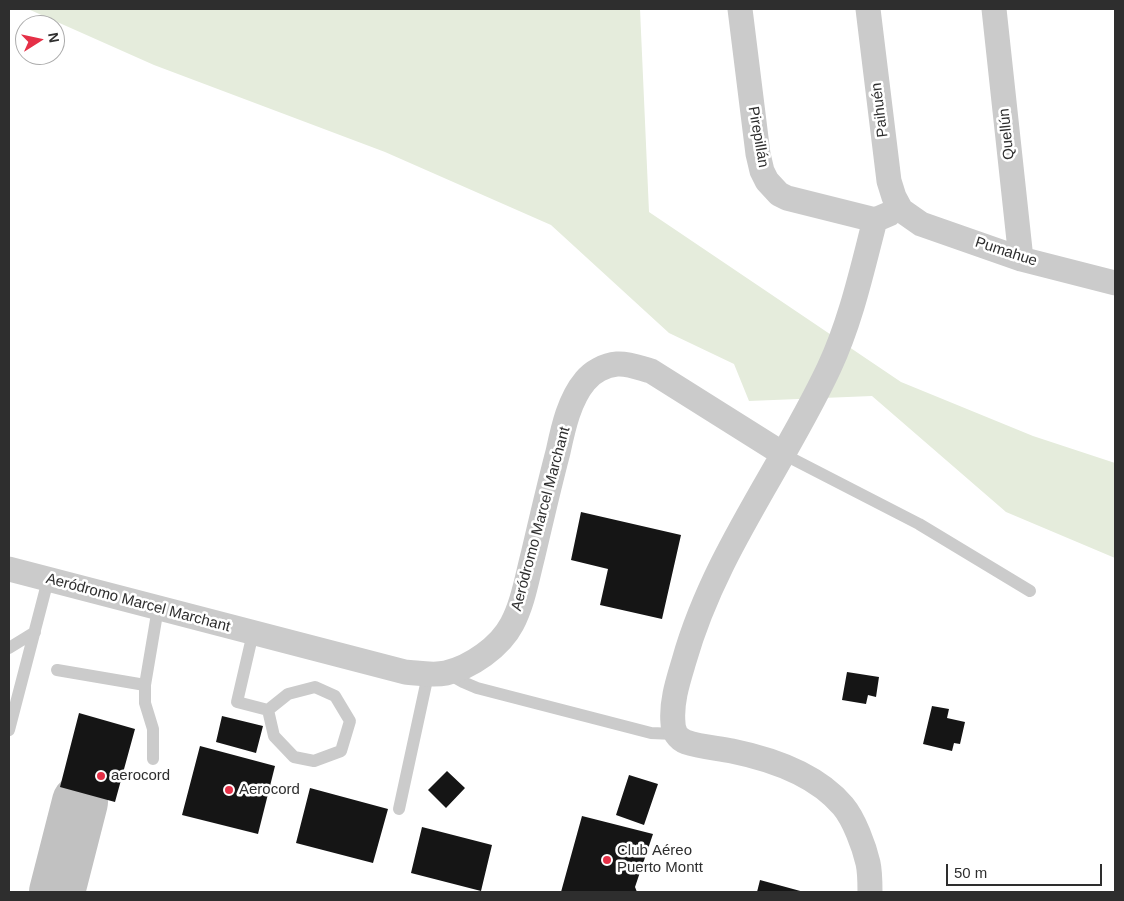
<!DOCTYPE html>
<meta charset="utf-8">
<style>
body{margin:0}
#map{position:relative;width:1124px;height:901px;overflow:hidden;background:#fff;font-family:Helvetica,sans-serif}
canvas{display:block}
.frame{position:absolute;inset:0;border:10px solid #2e2e2e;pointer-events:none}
.north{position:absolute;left:15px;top:15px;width:50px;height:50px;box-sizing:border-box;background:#fff;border:1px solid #ababab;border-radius:50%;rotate:80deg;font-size:14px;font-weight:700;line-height:20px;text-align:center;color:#2e2e2e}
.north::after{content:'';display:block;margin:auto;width:18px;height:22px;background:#e53047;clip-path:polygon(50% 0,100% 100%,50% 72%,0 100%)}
.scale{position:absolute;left:946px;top:864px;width:156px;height:22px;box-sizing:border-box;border:2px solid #2e2e2e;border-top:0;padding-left:6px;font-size:15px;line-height:18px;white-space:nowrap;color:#2e2e2e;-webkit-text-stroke:4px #fff;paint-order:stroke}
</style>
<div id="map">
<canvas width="1124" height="901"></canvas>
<div class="frame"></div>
<div class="north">N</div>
<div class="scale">50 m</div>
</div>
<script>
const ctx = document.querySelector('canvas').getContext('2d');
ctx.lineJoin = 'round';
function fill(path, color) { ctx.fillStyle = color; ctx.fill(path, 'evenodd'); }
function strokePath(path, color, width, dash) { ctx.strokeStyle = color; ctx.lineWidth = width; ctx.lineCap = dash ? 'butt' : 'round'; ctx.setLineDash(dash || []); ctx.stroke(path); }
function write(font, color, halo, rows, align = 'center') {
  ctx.font = font + ' Helvetica,sans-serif'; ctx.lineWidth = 5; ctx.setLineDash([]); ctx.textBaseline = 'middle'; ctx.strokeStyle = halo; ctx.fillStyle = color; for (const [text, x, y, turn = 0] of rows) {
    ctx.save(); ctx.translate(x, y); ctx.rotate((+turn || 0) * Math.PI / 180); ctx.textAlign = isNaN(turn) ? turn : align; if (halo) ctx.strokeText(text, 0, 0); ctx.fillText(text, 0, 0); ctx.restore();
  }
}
const green = new Path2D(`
 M28,9H640L649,212L901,382L1033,436L1115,463V558L1006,512L872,396L749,401L734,364L669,333L551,225L385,152L154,65Z`);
const taxiway = new Path2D(`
 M57,892L80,802`);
const building = new Path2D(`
 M581,512L681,535L662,619L600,605L608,569L571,560Z
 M847,672L879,677L876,697L868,695L866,704L842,700Z
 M932,706L949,709L947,718L965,722L960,744L954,743L952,751L923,744Z
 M79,713L135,729L115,802L60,787Z
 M222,716L263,726L256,753L216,742Z
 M200,746L275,766L258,834L182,815Z
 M447,771L465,788L446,808L428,790Z
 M629,775L658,784L644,825L616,815Z
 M310,788L388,809L373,863L296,843Z
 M582,816L653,834L635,887L637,892H561Z
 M422,827L492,845L481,891L411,873Z
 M760,880L804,892H757Z`);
const service = new Path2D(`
 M783,454L919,524L1030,591
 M253,633L237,702L268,710L274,736L294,757L314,761L341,751L350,721L335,696L315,687L288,694L268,710
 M9,648L35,632
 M57,670L145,685
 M447,673L463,682L477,688L651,733L675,734
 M9,730L48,580
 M153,759V729L145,703V685L158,608
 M399,809L428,675`);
const minor = new Path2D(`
 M740,9L758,154L762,171L767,181L779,194L787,198L875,220L889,214
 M868,9L889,181L894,197L901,210L921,224L1021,259L1115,283
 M994,9L1021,259
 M9,569L405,672C419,673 433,676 446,673C471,667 500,647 512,624C523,603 527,578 533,555C541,521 549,486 558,452C563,429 569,400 585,381C592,372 605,365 617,364C628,363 640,368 651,371L783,454
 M870,892C870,883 870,872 868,863C864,846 854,819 843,806C816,774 771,759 732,751C717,748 700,747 686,742C678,739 673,731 673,723C671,702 678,681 684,661C714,554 782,468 829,368C851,321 862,270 875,220`);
const markers = [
 [101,776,5,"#e53047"],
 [229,790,5,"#e53047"],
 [607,860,5,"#e53047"]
];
const streetNames = [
 ["Paihuén",880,110,-97],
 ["Quellún",1007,134,-96],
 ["Pirepillán",758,137,80],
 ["Pumahue",1006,252,18],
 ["Aeródromo Marcel Marchant",541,519,-75],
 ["Aeródromo Marcel Marchant",138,603,15]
];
const poiNames = [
 ["aerocord",111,776],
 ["Aerocord",239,790],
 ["Club Aéreo",617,851],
 ["Puerto Montt",617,868]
];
fill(green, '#e5ecdc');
strokePath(taxiway, '#c1c1c1', 56);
fill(building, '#151515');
strokePath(service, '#cbcbcb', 12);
strokePath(minor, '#cbcbcb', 25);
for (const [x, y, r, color] of markers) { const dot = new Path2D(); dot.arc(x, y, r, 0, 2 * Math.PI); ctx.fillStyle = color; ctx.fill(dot); strokePath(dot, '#fff', 2); }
write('15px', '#2e2e2e', '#fff', streetNames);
write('15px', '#2e2e2e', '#fff', poiNames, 'left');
</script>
